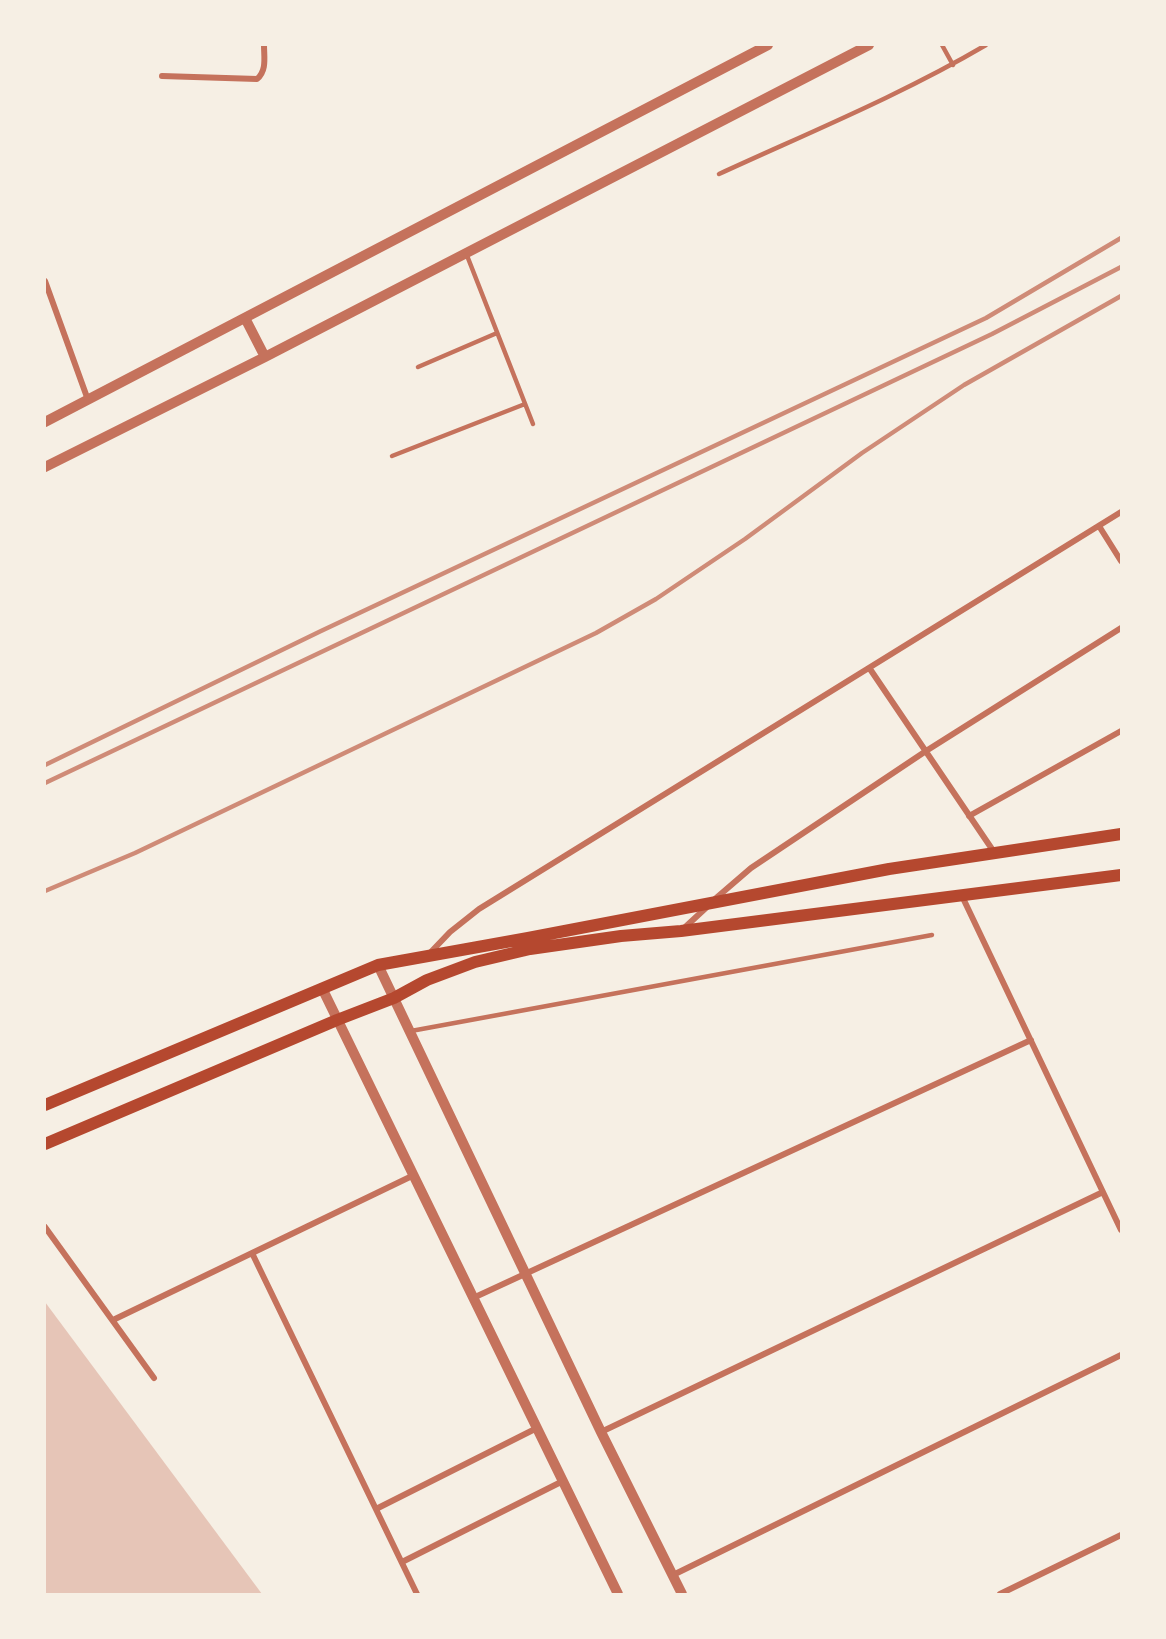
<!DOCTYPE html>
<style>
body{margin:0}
#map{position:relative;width:1166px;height:1639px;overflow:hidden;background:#f6efe4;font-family:Ubuntu,sans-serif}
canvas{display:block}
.frame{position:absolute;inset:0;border:46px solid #f6efe4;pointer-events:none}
</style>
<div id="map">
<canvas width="1166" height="1639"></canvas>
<div class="frame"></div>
</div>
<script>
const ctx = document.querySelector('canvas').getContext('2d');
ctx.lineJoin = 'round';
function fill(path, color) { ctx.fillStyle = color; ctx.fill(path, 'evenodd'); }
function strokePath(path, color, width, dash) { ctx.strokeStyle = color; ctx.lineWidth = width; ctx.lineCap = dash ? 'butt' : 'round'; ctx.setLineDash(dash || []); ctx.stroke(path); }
const building = new Path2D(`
 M45,1302L262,1594H45Z`);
const service = new Path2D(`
 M942,45L953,65
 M719,174C808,133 901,95 986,45
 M466,253L533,424
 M418,367L497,333
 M392,456L525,404
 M411,1031L932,935`);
const minor = new Path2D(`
 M162,76L257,79C267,71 264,57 264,45
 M45,281L88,400
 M1099,526L1121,561
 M870,669L994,852
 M969,816L1121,731
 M962,896L1121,1230
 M715,899L751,868L926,751L1121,628
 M682,930L708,906
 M429,954L450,932L479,909L1121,512
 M45,1227L154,1378
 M252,1253L417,1594
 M473,1298L1031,1040
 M113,1320L412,1176
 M601,1432L1103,1192
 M376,1509L537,1428
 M402,1562L563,1481
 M673,1575L1121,1355
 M1000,1594L1121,1535`);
const tertiary = new Path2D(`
 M245,318L265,357
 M45,422L768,45
 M45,467L265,357L869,45
 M378,965L601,1432L682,1594
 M322,988L618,1594`);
const secondary = new Path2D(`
 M45,1105L378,965L528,938L889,869L1121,834
 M45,1144L337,1020L394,998L427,980L475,962L530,949L621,936L681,931L1121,875`);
const rail = new Path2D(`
 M45,765L321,631L986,318L1121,238
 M45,783L992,334L1121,267
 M45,891L135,853L596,633L656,599L745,539L862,453L964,385L1121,296`);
fill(building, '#e6c5b7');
strokePath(service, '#c5725c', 4.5);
strokePath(minor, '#c5725c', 6);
strokePath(tertiary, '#c5725c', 10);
strokePath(secondary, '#b5482f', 12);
strokePath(rail, '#cf8b77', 4.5);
</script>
